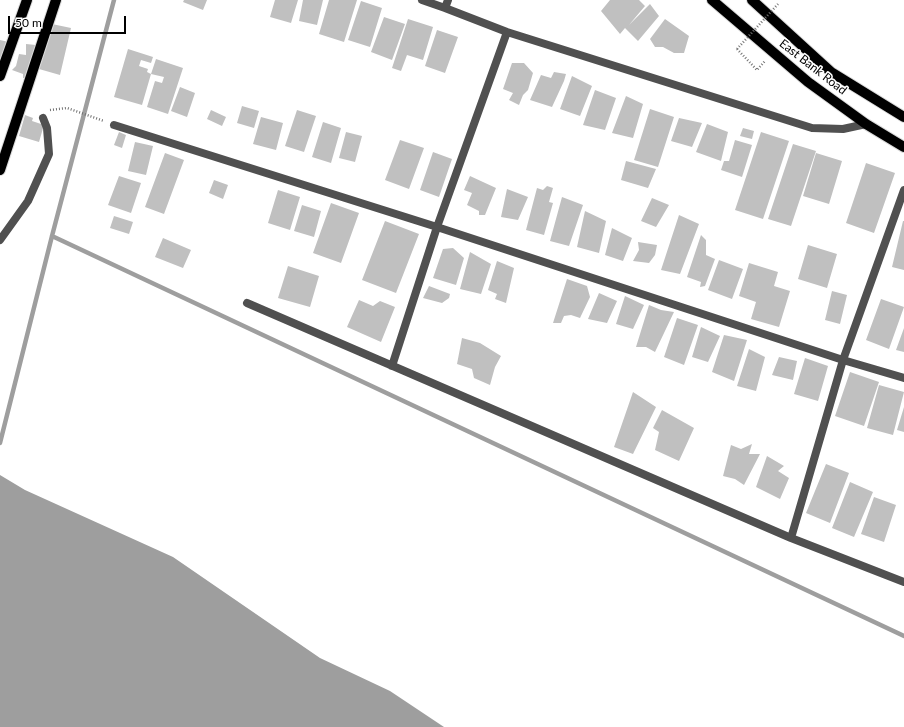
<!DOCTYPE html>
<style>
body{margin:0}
#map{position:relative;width:904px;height:727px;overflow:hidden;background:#fff;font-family:Lato,sans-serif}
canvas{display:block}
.scale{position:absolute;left:8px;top:16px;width:118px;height:18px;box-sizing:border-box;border:2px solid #000;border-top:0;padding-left:5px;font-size:12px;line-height:14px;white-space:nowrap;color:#000;-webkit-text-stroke:3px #fff;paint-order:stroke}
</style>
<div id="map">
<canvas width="904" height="727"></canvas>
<div class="scale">50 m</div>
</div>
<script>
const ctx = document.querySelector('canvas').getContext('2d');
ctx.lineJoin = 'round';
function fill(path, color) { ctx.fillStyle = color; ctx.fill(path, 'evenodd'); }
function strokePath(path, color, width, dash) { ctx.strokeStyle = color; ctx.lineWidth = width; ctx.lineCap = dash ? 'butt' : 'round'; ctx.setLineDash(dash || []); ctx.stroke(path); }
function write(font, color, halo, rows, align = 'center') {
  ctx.font = font + ' Lato,sans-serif'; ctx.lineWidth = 3; ctx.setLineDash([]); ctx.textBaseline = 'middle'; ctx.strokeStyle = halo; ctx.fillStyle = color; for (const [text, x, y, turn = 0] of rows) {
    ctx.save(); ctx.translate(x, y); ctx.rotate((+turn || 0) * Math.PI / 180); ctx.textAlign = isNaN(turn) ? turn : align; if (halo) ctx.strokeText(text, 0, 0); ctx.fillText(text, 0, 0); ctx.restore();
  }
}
const water = new Path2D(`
 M0,475L25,490L173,557L320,658L390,691L444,727H0Z`);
const stream = new Path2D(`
 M52,236L904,636
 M0,443L52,236L114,0`);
const building = new Path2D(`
 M184,0H207L203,10L183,2Z
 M275,0H298L291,23L270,17Z
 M303,0H323L317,25L299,21Z
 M329,0H357L344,42L319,34Z
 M610,0H639L645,6L629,25L650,4L659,16L638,41L625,28L620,34L601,11Z
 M361,1L382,8L370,47L348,40Z
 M384,17L405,24L392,60L371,52Z
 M408,19L433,27L423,60L407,55L401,71L392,68Z
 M665,19L689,36L684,53H674L663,47H655L650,39Z
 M52,24L71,28L60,75L39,69Z
 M437,30L458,37L445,73L425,66Z
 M0,40L13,43L0,64Z
 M26,44L36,45L31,78H23V74L12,70L16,66L19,54L26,55Z
 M128,49L153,57L151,63L141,60L139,66L148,69L147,72L151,74L142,105L114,97Z
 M156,59L183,68L168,114L147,107L155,81L162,83L164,77L151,74Z
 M512,63H524L533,73L528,90L523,95L519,105L509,100L513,93L503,89Z
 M554,72L566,74L564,81L552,107L530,100L541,75L551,78Z
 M572,76L592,86L580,116L560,109Z
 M180,87L195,93L187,117L171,111Z
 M595,90L616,98L605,130L583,125Z
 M626,96L643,104L633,138L612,133Z
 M242,106L259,111L254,128L237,123Z
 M650,109L674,117L658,167L634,160Z
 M211,110L226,117L222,126L207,119Z
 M297,110L316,116L304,152L285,146Z
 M25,115L33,118L32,121L44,125L39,142L19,136Z
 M261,117L283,123L276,150L253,144Z
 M679,118L702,123L692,147L671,141Z
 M323,122L341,128L331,163L312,157Z
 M707,124L728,132L721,161L696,152Z
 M743,128L754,131L752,139L740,136Z
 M119,132L126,135L122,148L114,145Z
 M346,132L362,136L355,162L339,158Z
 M761,132L789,141L763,219L735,210Z
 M400,140L424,148L409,189L385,180Z
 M735,140L752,145L742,177L721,170L724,161H729Z
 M135,142L153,146L146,175L128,171Z
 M793,144L816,151L791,226L768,219Z
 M433,152L452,159L439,197L420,190Z
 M165,153L184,160L164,214L145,207Z
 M816,153L842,161L829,204L803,196Z
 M626,161L656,169L648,188L621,180Z
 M866,163L895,173L874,233L846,223Z
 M119,176L141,183L131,213L108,205Z
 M470,176L496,188L485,215H479V211L467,205L472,193L464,190Z
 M214,180L228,185L223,199L209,193Z
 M547,186L553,188L549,202L553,203L544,235L526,230L537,188L543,190Z
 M507,189L528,197L518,220L501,217Z
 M278,190L300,197L290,230L268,223Z
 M562,197L583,205L569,246L550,241Z
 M652,198L669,205L656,227L641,221Z
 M331,203L359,213L341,263L313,253Z
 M302,205L321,211L314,237L294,231Z
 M585,211L606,221L599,253L577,247Z
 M679,215L699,224L680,274L661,270Z
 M114,216L133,222L129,234L110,228Z
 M385,221L419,234L396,293L362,280Z
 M903,221H904V270L892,267Z
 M612,228L632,238L623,261L605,255Z
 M701,235L706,240V255L715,259L705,286L700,287L701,282L687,277Z
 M163,238L191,250L183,268L155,257Z
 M638,242L657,245L655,255L649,263L633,261L639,250Z
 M808,245L837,254L827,288L798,279Z
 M453,248L464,258L456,285L433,278L443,249Z
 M470,252L491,264L481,294L460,289Z
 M719,260L743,269L732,299L708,290Z
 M497,261L514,268L506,303L495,299L497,294L488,290Z
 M749,263L778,272L774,286L790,291L779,327L751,319L756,302L739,296Z
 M288,266L319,276L310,307L278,298Z
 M567,279L587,286L590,297L580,318L571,315L564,316L561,323H553Z
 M429,286L450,294L449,298L442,303L423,298Z
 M832,291L847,295L840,324L825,320Z
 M599,293L617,301L607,323L588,319Z
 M625,296L644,305L633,329L616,324Z
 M881,299L904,307L889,349L866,340Z
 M359,300L373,306L380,301L395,307L381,342L347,327Z
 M649,305L661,310L674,312L655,352L646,347H636Z
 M677,318L698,325L684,365L664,357Z
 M701,327L720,336L708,362L692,357Z
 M904,328V352L896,350Z
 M724,335L747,340L734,381L712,372Z
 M462,338L480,343L501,356L495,367L490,385L474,378L472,369L457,364Z
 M749,349L765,357L756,391L737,386Z
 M779,357L797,361L793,380L772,375Z
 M805,358L828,366L818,401L794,394Z
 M850,372L879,382L864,426L835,416Z
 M879,385L904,392L893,435L867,428Z
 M633,392L656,407L633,454L614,447Z
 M904,407V432L897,430Z
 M662,410L694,428L679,461L655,450L659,432L653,428Z
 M752,444L749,454H760L744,485L735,479L723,476L731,445L741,449Z
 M767,456L784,466L778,471L789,478L780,499L756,487Z
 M826,464L849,473L830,523L806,513Z
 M850,482L873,492L854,537L832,528Z
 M874,497L896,505L884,542L861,534Z`);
const path = new Path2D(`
 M737,49L757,70L765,61
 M50,110L67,108L104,121`);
const lane = new Path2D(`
 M0,240L28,201L49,154L47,128L43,118`);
const street = new Path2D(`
 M422,0L445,8L507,32L812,128L843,129L866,124
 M445,8L448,0
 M114,125L437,227L843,360L904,378
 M247,303L791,538L904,582
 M392,366L437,227L507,32
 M791,538L843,360L904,190`);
const primary = new Path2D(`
 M712,0L808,82L866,124L904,147
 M752,0L831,72L904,117
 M0,76L27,0
 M0,170L56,0`);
const pathBridge = new Path2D(`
 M737,49L778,4`);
const streetNames = [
 ["East Bank Road",813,67,38]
];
fill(water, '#9e9e9e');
strokePath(stream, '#9e9e9e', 4.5);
fill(building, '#c0c0c0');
strokePath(primary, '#dbdbdb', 12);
strokePath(path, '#727272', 2.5, [1, 2]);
strokePath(lane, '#505050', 8);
strokePath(street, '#505050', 8);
strokePath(primary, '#000', 10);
strokePath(pathBridge, '#727272', 2.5, [1, 2]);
write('12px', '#000', '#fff', streetNames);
</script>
